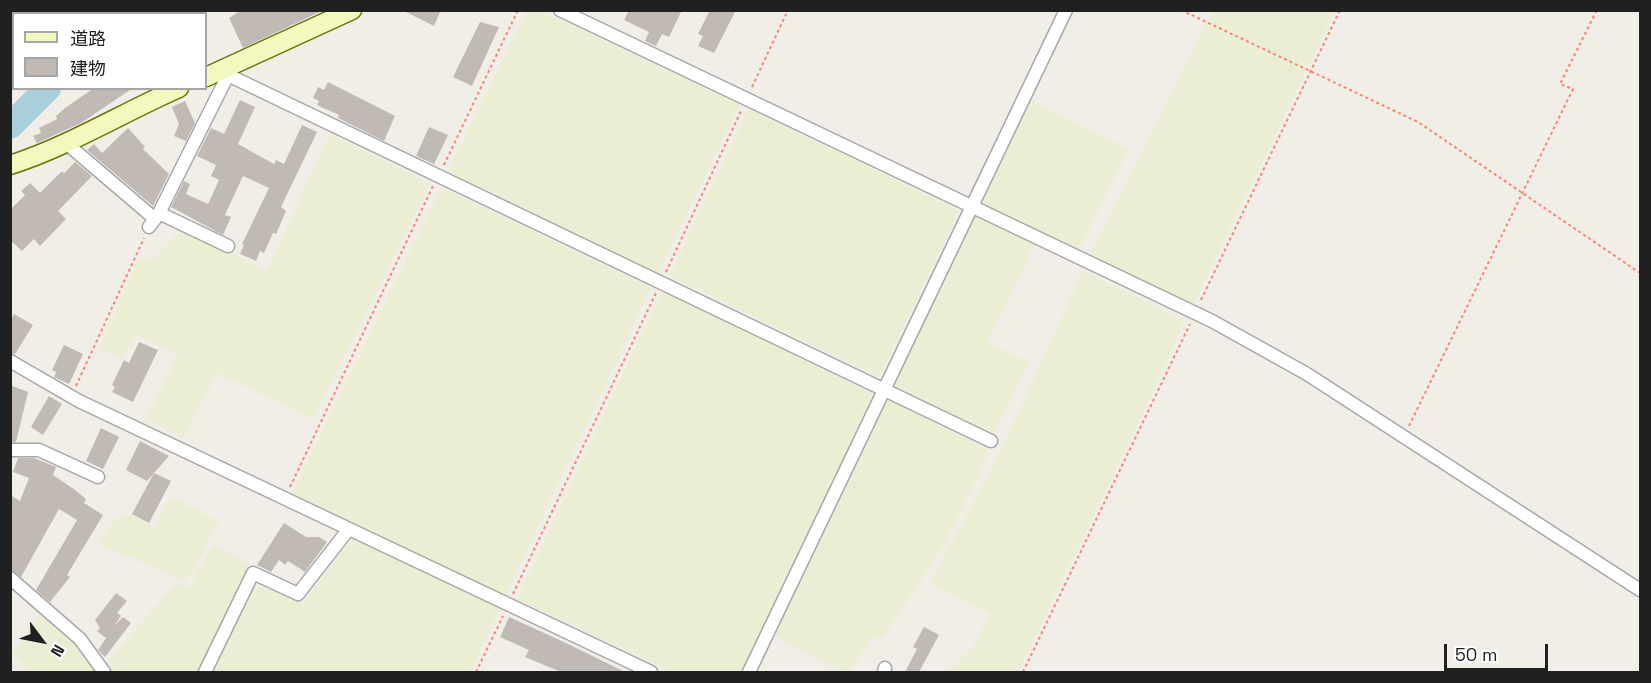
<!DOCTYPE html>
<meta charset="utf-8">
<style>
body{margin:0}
#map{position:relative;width:1651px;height:683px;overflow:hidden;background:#f0eee7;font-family:"Space Grotesk","Noto Sans JP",sans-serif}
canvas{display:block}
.frame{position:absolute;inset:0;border:12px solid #202020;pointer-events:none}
.legend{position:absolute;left:12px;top:12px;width:195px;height:78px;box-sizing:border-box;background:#fff;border:2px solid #a6a6a6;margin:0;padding:8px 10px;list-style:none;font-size:18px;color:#202020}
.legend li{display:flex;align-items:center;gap:12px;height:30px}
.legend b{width:30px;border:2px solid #a6a6a6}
.north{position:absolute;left:12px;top:611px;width:60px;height:60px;-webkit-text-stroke:4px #fff;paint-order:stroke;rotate:122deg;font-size:16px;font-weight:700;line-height:24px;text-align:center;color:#202020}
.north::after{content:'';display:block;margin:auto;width:21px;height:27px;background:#202020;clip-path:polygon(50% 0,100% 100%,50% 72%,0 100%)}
.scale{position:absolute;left:1444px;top:644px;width:104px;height:27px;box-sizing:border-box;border:3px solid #202020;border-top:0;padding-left:8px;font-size:18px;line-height:21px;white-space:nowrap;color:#202020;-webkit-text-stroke:4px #fff;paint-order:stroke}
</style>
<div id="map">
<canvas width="1651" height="683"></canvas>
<div class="frame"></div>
<ul class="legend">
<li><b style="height:8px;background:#f3f8be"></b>道路</li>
<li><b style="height:16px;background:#c1bab4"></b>建物</li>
</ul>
<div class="north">N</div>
<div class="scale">50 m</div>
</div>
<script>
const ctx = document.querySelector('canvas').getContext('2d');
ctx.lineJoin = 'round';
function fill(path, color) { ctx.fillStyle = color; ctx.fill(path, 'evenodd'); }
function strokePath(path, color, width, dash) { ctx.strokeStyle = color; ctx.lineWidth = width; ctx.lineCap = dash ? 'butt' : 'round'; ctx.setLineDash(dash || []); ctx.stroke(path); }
const farmland = new Path2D(`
 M527,10L541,11L740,105L657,274L448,172Z
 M1213,11H1335L1193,305L1089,257Z
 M1031,101L1129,149L1079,250L986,207L984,199Z
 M748,109L959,211L879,377L670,276Z
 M330,134L430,184L313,419L217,373L184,437L146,419L178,355L137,335L121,359L99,348L139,259H154L180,230L267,270Z
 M441,188L651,288L505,596L292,494Z
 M976,216L1034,245L987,342L1028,362L993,434L894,385Z
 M1083,271L1184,320L1163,371L1018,672H948L974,645L990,614L930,584L1003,446Z
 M662,291L873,394L741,672H673L517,599Z
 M888,400L986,449L988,456L943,547L884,636L871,639L850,672H843L775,636Z
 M170,496L219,522L186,581L97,543L117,519L127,514L154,528Z
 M356,539L501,607L470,672H212L252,590L262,586L303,604L348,543Z
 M212,545L249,564L197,672H115L107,661L177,583L190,587Z
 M43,613L75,643L98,672H29L12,653Z`);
const river = new Path2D(`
 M119,14L121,10
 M10,126L48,88`);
const building = new Path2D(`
 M241,10H324L243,48L229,18Z
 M402,10H441L434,26Z
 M629,10H682L669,37L662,34L656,46L645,41L649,32L624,20Z
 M710,10H736L714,53L698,46L703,36L698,34Z
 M480,22L499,27L472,86L453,77Z
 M328,82L395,116L384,141L338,118L339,115L317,105L319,101L313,98L318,87L324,90Z
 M94,88H133L81,123L37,143L33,136L41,133L39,128L57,119L56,116L65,108Z
 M240,100L255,107L238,144L274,164L276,160L284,164L302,125L317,132L281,207L286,211L276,234L273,233L264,253L260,251L256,261L240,254L244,245L242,244L269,188L243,176L225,215L231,217L223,235L171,207L184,181L190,184L186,194L208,204L219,180L211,176L216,165L197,156L211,128L224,134Z
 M185,101L195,123L186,141L174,136L179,124L172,107Z
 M429,127L448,135L434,164L416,156Z
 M128,128L145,147L143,149L169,174L153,206L87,150L94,144L102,153Z
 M75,162L92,176L58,211L66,219L40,246L34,239L22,251L10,240V210L25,195L21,191L30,183L40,193L62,171L64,173Z
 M14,314L33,325L15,354L10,353V321Z
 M139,342L158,350L133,402L112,392L115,387L112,385L124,360L129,363Z
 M64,345L83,354L69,384L54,377L56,372L52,370Z
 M10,385L28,392L16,442H10Z
 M49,396L62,404L43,435L31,427Z
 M101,428L119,437L103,469L86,461Z
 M140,441L169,456L147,481L126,470Z
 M18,458H34L56,467L53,475L75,490L86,499L84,503L103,515L67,575L70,577L50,602L36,590L77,520L59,509L21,577L10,570V495L20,501L29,478L13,472Z
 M154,473L171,481L149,523L132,514Z
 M284,523L306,537H319L327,542L305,572L288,561L285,565L279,560L271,572L257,565Z
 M116,593L127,601L117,613L121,616L114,626L123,617L131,623L105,657L98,650L106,638L97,631L100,628L95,620Z
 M509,617L564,642L625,672H561L525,657L529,650L500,637Z
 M924,627L939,635L919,672H905L917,649L913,647Z`);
const path = new Path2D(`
 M1181,10L1418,122L1640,273
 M752,87L788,10
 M444,165L518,10
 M666,272L741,111
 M1201,300L1340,10
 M76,386L144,238
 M1409,426L1573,89L1560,84L1597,10
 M290,487L433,186
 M513,594L656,293
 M476,672L503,616
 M1023,672L1190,324`);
const street = new Path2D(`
 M560,10L1212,321L1307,374L1640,590
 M10,54H14
 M223,70L228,75L991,441
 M66,143L155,219
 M159,213L228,246
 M149,227L159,213L228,75
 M10,361L79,401L651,672
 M10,450H39L98,477
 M10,578L80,639L104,672
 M205,672L253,573L298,594L348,530
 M749,672L1066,10
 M884,672L885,668`);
const secondary = new Path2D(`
 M206,77L352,10
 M10,165C69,146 122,113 179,88`);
fill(farmland, '#ebeed3');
strokePath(river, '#a9cfdd', 26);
fill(building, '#c1bab4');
strokePath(street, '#a7a7a7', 15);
strokePath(secondary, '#667708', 21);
strokePath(path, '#f68573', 2, [3, 3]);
strokePath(street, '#fff', 12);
strokePath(secondary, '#f3f8be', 18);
</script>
